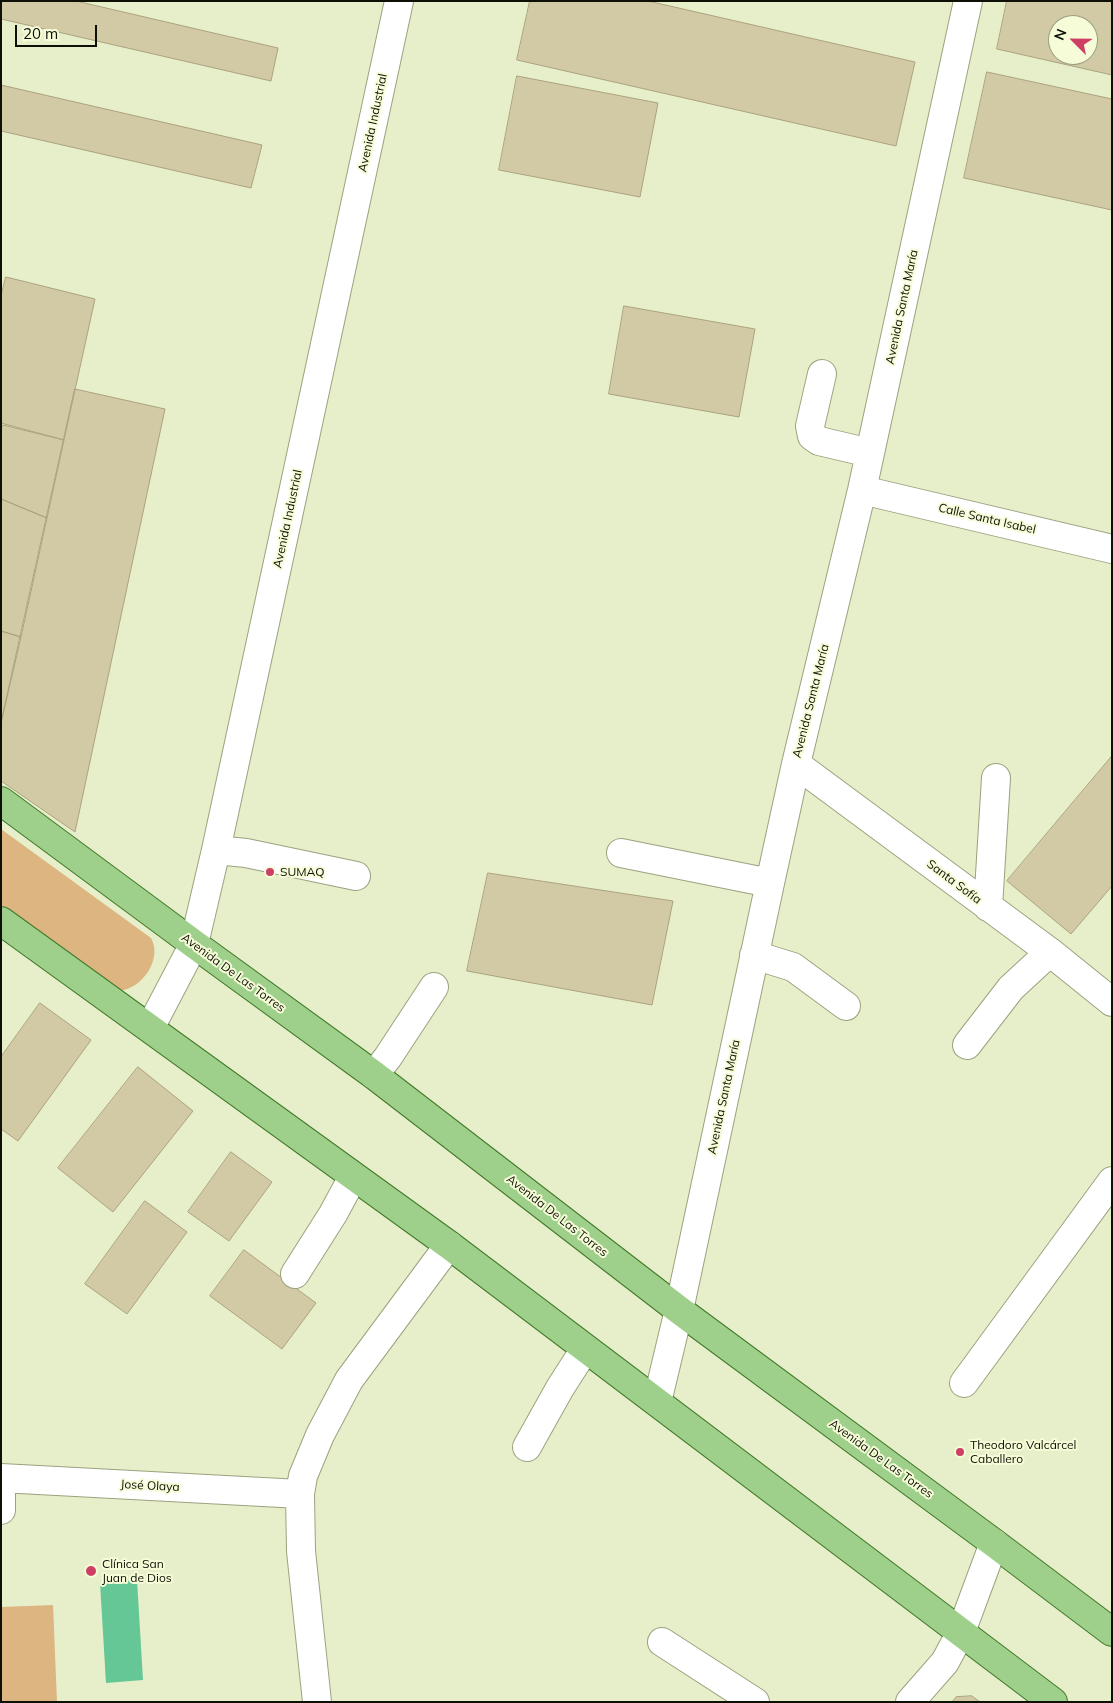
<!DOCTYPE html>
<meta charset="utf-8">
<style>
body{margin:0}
#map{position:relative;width:1113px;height:1703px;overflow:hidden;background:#e7efca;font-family:Mulish,sans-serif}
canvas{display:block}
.frame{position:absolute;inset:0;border:2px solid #0e1005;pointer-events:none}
.north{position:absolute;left:1048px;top:15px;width:50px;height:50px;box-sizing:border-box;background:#f5fcd7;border:1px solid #999e83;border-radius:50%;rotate:293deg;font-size:14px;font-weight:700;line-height:20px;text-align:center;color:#0e1005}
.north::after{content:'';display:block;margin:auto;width:18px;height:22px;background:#ce3f65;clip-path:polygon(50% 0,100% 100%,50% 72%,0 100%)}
.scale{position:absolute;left:15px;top:25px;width:82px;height:22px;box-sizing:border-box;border:2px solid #0e1005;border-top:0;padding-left:6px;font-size:15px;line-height:18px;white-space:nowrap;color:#0e1005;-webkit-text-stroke:4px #f5fcd7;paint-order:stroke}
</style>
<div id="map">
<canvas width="1113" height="1703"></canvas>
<div class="frame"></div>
<div class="north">N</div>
<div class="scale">20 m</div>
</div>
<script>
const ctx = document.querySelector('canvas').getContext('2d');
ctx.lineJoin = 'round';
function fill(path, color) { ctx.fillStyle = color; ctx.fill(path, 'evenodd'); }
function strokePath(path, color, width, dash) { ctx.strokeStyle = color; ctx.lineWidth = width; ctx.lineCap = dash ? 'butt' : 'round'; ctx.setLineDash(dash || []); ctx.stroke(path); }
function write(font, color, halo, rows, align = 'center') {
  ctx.font = font + ' Mulish,sans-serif'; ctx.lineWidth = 4; ctx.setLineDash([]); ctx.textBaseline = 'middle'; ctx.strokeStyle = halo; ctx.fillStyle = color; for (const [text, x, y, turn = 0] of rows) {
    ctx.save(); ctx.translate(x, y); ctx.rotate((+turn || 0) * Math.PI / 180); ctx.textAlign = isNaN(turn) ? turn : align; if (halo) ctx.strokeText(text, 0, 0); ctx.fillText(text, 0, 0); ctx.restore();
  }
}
const green = new Path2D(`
 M1,829L151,938C162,957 145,985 124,990C121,991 116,990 113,990L1,906Z
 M53,1605L57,1702H1V1607Z`);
const water = new Path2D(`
 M137,1580L143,1680L106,1683L100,1583Z`);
const building = new Path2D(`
 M1,1H76L278,48L271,81L1,19Z
 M530,1H648L915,62L896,146L517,60Z
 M1007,1H1112V75L997,49ZM1058,25H1088V55H1058Z
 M987,72L1112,99V210L964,178Z
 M517,76L658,103L640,197L499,170Z
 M1,85L262,145L251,188L1,131Z
 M6,277L95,299L64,440L1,423V296Z
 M624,306L755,329L739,417L609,394Z
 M75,389L165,409L75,832L1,781V723Z
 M3,425L64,440L47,518L1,499V430Z
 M1,499L47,518L21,637L1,631Z
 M1,631L21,637L1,723Z
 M1112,756V886L1071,934L1007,881Z
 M488,873L673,901L652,1005L467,971Z
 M40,1003L91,1040L18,1141L1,1129V1057Z
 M138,1067L193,1111L113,1212L58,1168Z
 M231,1152L272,1182L229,1241L188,1212Z
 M145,1201L187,1232L127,1314L85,1284Z
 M244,1250L316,1303L282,1349L210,1296Z
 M972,1696L980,1702H952L956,1697Z`);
const minor = new Path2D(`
 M822,374L810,426L812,436L819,441L870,453
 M862,490L1112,549
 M796,764L1050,952L1112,1002
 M216,850L246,853L356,876
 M621,853L770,883
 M988,907L996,778
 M754,955L793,967L846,1006
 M150,1028L194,944L216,850L399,1
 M967,1045L1011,988L1050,952
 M374,1075L388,1057L434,987
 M295,1274L333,1214L353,1177
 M964,1383L1112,1181
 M657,1402L679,1310L770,883L796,764L862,490L968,1
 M527,1447L560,1388L585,1349
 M1,1478L300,1494
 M1,1491V1510
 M662,1642L755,1702
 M317,1702L301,1551L300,1494L303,1476L320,1435L349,1380L449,1245
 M910,1702L945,1662L961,1632L994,1543`);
const major = new Path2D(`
 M1,801L194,944L374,1075L679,1310L994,1543L1112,1632
 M1,921L449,1245L1053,1702`);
const markers = [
 [270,872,5,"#ce3f65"],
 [960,1452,5,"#ce3f65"],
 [91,1571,6,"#ce3f65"]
];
const streetNames = [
 ["Avenida Industrial",373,123,-78],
 ["Avenida Santa María",902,307,-78],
 ["Avenida Industrial",288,519,-78],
 ["Calle Santa Isabel",987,519,13],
 ["Avenida Santa María",811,701,-76],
 ["Santa Sofía",954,882,37],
 ["Avenida De Las Torres",233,973,36],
 ["Avenida Santa María",724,1097,-78],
 ["Avenida De Las Torres",557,1216,38],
 ["Avenida De Las Torres",881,1459,36],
 ["José Olaya",150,1486,3]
];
const poiNames = [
 ["SUMAQ",280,872],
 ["Theodoro Valcárcel",970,1445],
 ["Caballero",970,1459],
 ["Clínica San",102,1564],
 ["Juan de Dios",102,1578]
];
fill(green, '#ddb581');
fill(water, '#64c795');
fill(building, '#d2c9a5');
strokePath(building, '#aba27f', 1);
strokePath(minor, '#9ba27f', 30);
strokePath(major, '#42792a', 30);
strokePath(minor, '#fff', 28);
strokePath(major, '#9ed08b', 28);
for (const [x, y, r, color] of markers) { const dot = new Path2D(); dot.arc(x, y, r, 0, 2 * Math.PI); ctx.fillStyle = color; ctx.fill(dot); strokePath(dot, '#f5fcd7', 2); }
write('12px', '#0e1005', '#f5fcd7', streetNames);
write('12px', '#0e1005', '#f5fcd7', poiNames, 'left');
</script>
